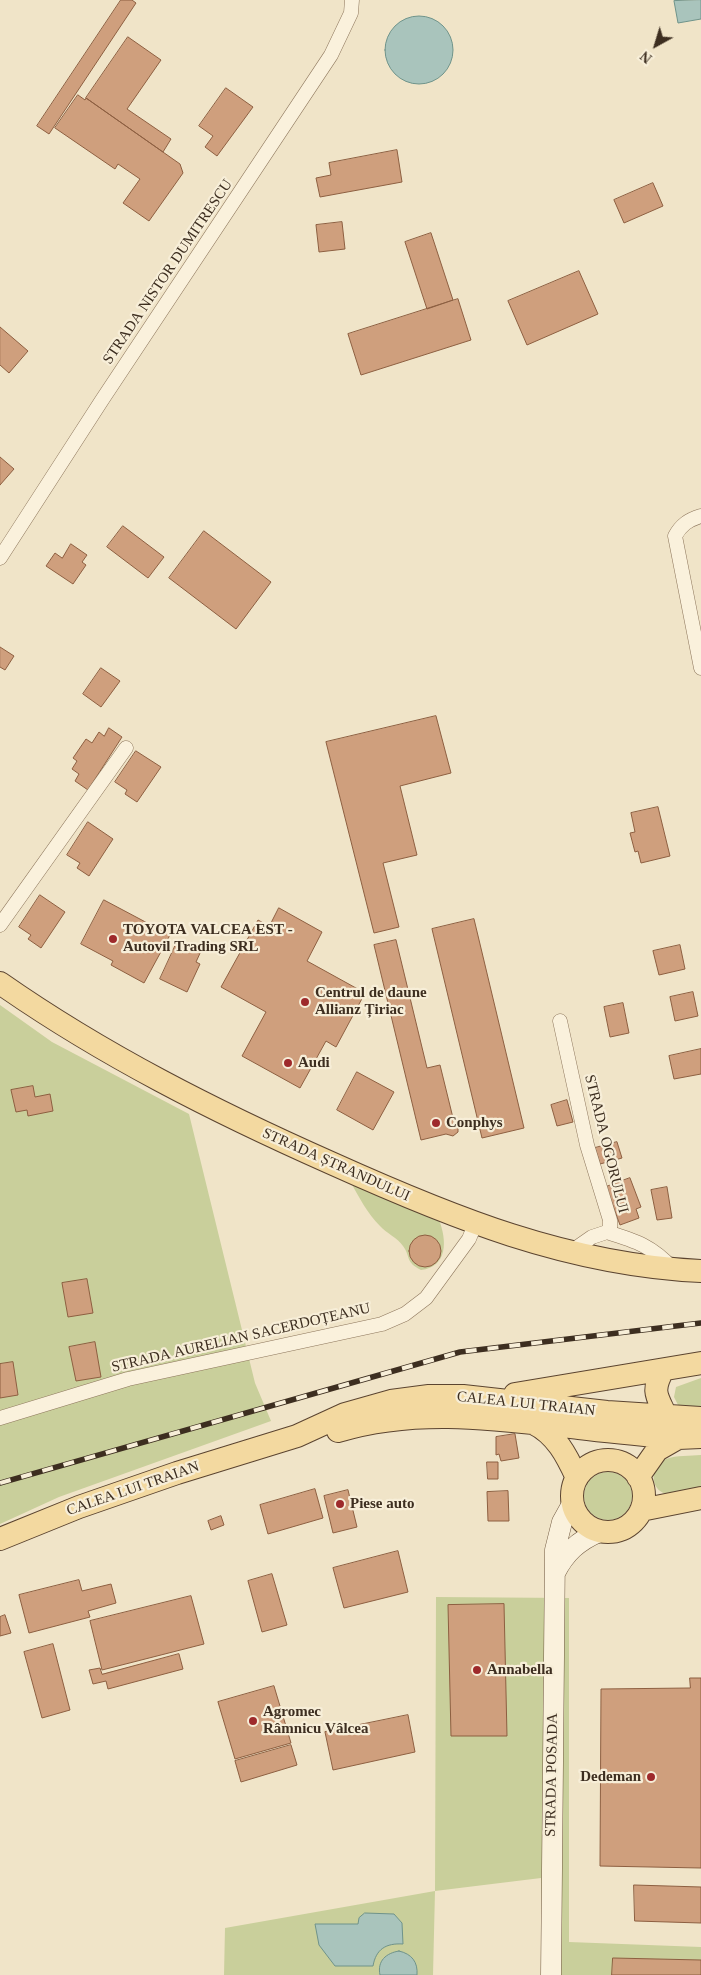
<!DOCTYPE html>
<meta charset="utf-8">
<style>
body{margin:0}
#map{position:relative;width:701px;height:1975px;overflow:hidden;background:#f0e4c8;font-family:"Times New Roman",serif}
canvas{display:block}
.north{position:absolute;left:631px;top:20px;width:50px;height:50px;-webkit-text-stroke:4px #f7eed8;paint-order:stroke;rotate:219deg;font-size:14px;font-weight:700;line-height:20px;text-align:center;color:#3d2e20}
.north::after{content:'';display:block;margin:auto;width:18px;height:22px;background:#3d2e20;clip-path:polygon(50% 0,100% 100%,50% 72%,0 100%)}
</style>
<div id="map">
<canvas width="701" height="1975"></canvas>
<div class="north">N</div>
</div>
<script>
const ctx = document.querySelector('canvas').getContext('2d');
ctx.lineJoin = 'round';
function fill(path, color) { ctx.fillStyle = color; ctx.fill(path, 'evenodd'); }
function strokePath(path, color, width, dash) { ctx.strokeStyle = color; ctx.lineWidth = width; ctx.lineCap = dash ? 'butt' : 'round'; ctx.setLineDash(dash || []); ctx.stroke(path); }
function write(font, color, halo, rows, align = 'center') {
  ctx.font = font + ' "Times New Roman",serif'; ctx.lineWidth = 4.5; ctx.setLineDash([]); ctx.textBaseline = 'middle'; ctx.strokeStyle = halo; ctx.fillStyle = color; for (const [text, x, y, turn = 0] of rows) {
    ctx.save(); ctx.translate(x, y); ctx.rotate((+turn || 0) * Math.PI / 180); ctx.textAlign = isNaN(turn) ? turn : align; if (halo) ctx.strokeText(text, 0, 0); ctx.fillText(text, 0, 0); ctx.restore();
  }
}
const green = new Path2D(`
 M0,1005L52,1042L189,1114L255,1383L271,1421L59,1497L0,1524Z
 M350,1181L439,1220C447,1240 448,1267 421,1270C405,1262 411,1257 403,1246C398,1238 386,1233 380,1226C367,1213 359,1197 350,1181Z
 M701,1378V1408L678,1405L674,1397L676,1387Z
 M701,1455V1492C691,1493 675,1497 666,1494C649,1489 650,1465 666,1459C677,1455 690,1456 701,1455Z
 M584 1496a24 24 0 1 1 48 0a24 24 0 1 1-48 0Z
 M436,1597L569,1598V1942L701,1947V1975H543L541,1878L435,1891L433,1975H224L225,1928L435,1891Z`);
const water = new Path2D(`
 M701,0V19L678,23L674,1Z
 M385 50a34 34 0 1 1 68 0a34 34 0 1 1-68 0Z
 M365,1913L394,1914L402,1923L403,1944C386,1943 376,1949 373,1966H335L319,1945L315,1924H358L359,1918Z
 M399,1951C412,1954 418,1962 417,1975H380C377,1961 386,1953 399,1951Z`);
const building = new Path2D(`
 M121,0H132L136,3L49,134L37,126Z
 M128,37L161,60L127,109L171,139L163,152L86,98Z
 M226,88L253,107L217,156L205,147L213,136L199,126Z
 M78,95L85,100L86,98L180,164L183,173L149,221L123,203L140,179L118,164L115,169L55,128Z
 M397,150L402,182L320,197L316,178L331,175L329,163Z
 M653,183L663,206L624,223L614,200Z
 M342,222L345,249L319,252L316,225Z
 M431,233L453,300L427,309L405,242Z
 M579,271L598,314L527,345L508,301Z
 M458,299L471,340L361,375L348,334Z
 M0,327L28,351L9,373L0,365Z
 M0,457L14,469L0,485Z
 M123,526L164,557L148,578L107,547Z
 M204,531L271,582L236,629L169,578Z
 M71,544L87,555L82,562L86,565L73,584L46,566L55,553L62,558Z
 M0,647L14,656L5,670L0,667Z
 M101,668L120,681L101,707L83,694Z
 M436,716L451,773L400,786L417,855L383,863L399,927L374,933L326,742Z
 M109,728L122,737L88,790L75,781L79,774L72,769L77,761L73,758L86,739L92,743L99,732L104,736Z
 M136,751L161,767L137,802L125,794L127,790L115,782Z
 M658,807L670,856L641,863L638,851L635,852L630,833L635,832L631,813Z
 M88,822L113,839L89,876L77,868L80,863L67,855Z
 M40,895L65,912L41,948L28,939L31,935L19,927Z
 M104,900L170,935L144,983L111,965L113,961L81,944Z
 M279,908L322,932L307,961L365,993L336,1047L326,1041L300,1088L242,1056L266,1012L221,987L258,920L269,926Z
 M474,919L524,1128L482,1138L432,929Z
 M178,940L201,951L196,962L200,964L187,992L160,979Z
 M396,940L427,1068L440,1065L454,1122L458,1126V1132L453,1136L446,1134L421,1140L374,945Z
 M680,945L685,969L659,975L653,951Z
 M693,992L698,1016L675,1021L670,997Z
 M623,1003L629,1033L610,1037L604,1007Z
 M701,1049V1074L674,1079L669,1056Z
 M357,1072L394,1092L373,1130L337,1110Z
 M33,1086L35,1097L50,1094L53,1111L28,1116L27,1110L16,1112L11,1090Z
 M567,1100L573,1122L557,1126L551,1105Z
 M617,1142L622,1158L600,1164L595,1148Z
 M630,1178L641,1207L636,1209L639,1218L620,1225L606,1187Z
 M667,1187L672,1218L657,1220L651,1190Z
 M409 1251a16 16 0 1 1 32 0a16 16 0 1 1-32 0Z
 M87,1279L93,1313L68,1317L62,1283Z
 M95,1342L101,1377L76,1381L69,1347Z
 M13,1362L18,1395L0,1398V1364Z
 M515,1434L519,1458L501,1461L499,1454L496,1455V1437Z
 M487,1462H498V1479H488Z
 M315,1489L323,1518L268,1534L260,1505Z
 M348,1490L357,1527L333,1533L324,1496Z
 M508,1491L509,1521H488L487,1492Z
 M221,1516L224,1525L211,1530L208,1521Z
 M398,1551L408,1592L344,1608L333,1568Z
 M272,1574L287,1625L262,1632L248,1581Z
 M79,1580L82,1591L111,1584L116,1603L88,1611L90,1617L29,1633L19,1595Z
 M191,1596L204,1644L102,1670L90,1621Z
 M504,1604L507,1736H451L448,1605Z
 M5,1615L11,1633L0,1636V1617Z
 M53,1644L70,1710L42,1718L24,1652Z
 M179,1654L183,1669L108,1689L106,1681L93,1684L89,1670L100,1668L102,1674Z
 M690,1678H701V1868L600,1866L601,1689L690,1688Z
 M274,1686L291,1743L235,1759L218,1702Z
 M408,1715L415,1752L333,1770L325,1732Z
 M291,1745L297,1765L241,1782L235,1761Z
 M634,1885L701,1887V1923L635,1921Z
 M613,1958L701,1960V1975H612Z`);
const street = new Path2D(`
 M701,516C688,520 681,525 675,536L701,668
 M0,558L102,400L331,55L351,13L352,0
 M0,925L126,748
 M560,1021L587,1145L610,1220V1228L607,1232L592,1237L569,1253
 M607,1232C636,1241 652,1246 673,1269
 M0,1418L128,1379L382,1324L405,1314L426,1298L469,1239L476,1222`);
const secondary = new Path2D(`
 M555,1573C565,1553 578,1541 599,1532
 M551,1975L555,1550L562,1522L572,1504`);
const primary = new Path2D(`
 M0,983C103,1055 216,1112 331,1163C451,1217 568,1265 701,1271
 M663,1370C651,1392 657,1396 666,1416
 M515,1394L701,1363
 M533,1423C556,1434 567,1456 577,1478
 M338,1431C417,1407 498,1419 579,1428C612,1432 645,1435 678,1438L701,1437
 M572 1496a36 36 0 1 1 72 0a36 36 0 1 1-72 0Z
 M638,1477L657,1450L678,1438
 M641,1510L701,1498
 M0,1539L79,1507L177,1473L297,1436L345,1414L391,1401L429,1396H463L607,1412L701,1418`);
const rail = new Path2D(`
 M0,1483L460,1352L701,1323`);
const markers = [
 [113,939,5,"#9e2a2b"],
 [305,1002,5,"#9e2a2b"],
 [288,1063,5,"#9e2a2b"],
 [436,1123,5,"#9e2a2b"],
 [340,1504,5,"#9e2a2b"],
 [477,1670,5,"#9e2a2b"],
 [253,1721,5,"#9e2a2b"],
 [651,1777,5,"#9e2a2b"]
];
const streetNames = [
 ["STRADA NISTOR DUMITRESCU",168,272,-56],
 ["STRADA OGORULUI",606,1144,76],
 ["STRADA ȘTRANDULUI",336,1165,24],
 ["STRADA AURELIAN SACERDOȚEANU",241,1338,-13],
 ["CALEA LUI TRAIAN",526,1404,6],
 ["CALEA LUI TRAIAN",133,1489,-19],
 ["STRADA POSADA",552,1775,-89]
];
const poiNames = [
 ["TOYOTA VALCEA EST -",123,930],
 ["Autovil Trading SRL",123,947],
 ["Centrul de daune",315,993],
 ["Allianz Țiriac",315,1010],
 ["Audi",298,1063],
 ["Conphys",446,1123],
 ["Piese auto",350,1504],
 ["Annabella",487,1670],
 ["Agromec",263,1712],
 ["Râmnicu Vâlcea",263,1729],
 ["Dedeman",641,1777,"right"]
];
fill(green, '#c9cf9b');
fill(water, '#a9c4bc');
strokePath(water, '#6f938a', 1);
fill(building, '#cf9f7d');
strokePath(building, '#8d5f41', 1);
strokePath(street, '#8d765c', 15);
strokePath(secondary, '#6f573f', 21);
strokePath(primary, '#5b4430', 24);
strokePath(street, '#faf1dc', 14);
strokePath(secondary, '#faf1dc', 20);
strokePath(primary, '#f3d9a0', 22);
strokePath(rail, '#3d2e20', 5.5);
strokePath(rail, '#f7eed8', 4, [11]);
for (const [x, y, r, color] of markers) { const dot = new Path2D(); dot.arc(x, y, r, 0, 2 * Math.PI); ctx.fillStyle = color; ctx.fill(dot); strokePath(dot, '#f7eed8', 2); }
write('15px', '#3d2e20', '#f7eed8', streetNames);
write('bold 15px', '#3d2e20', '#f7eed8', poiNames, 'left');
</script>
